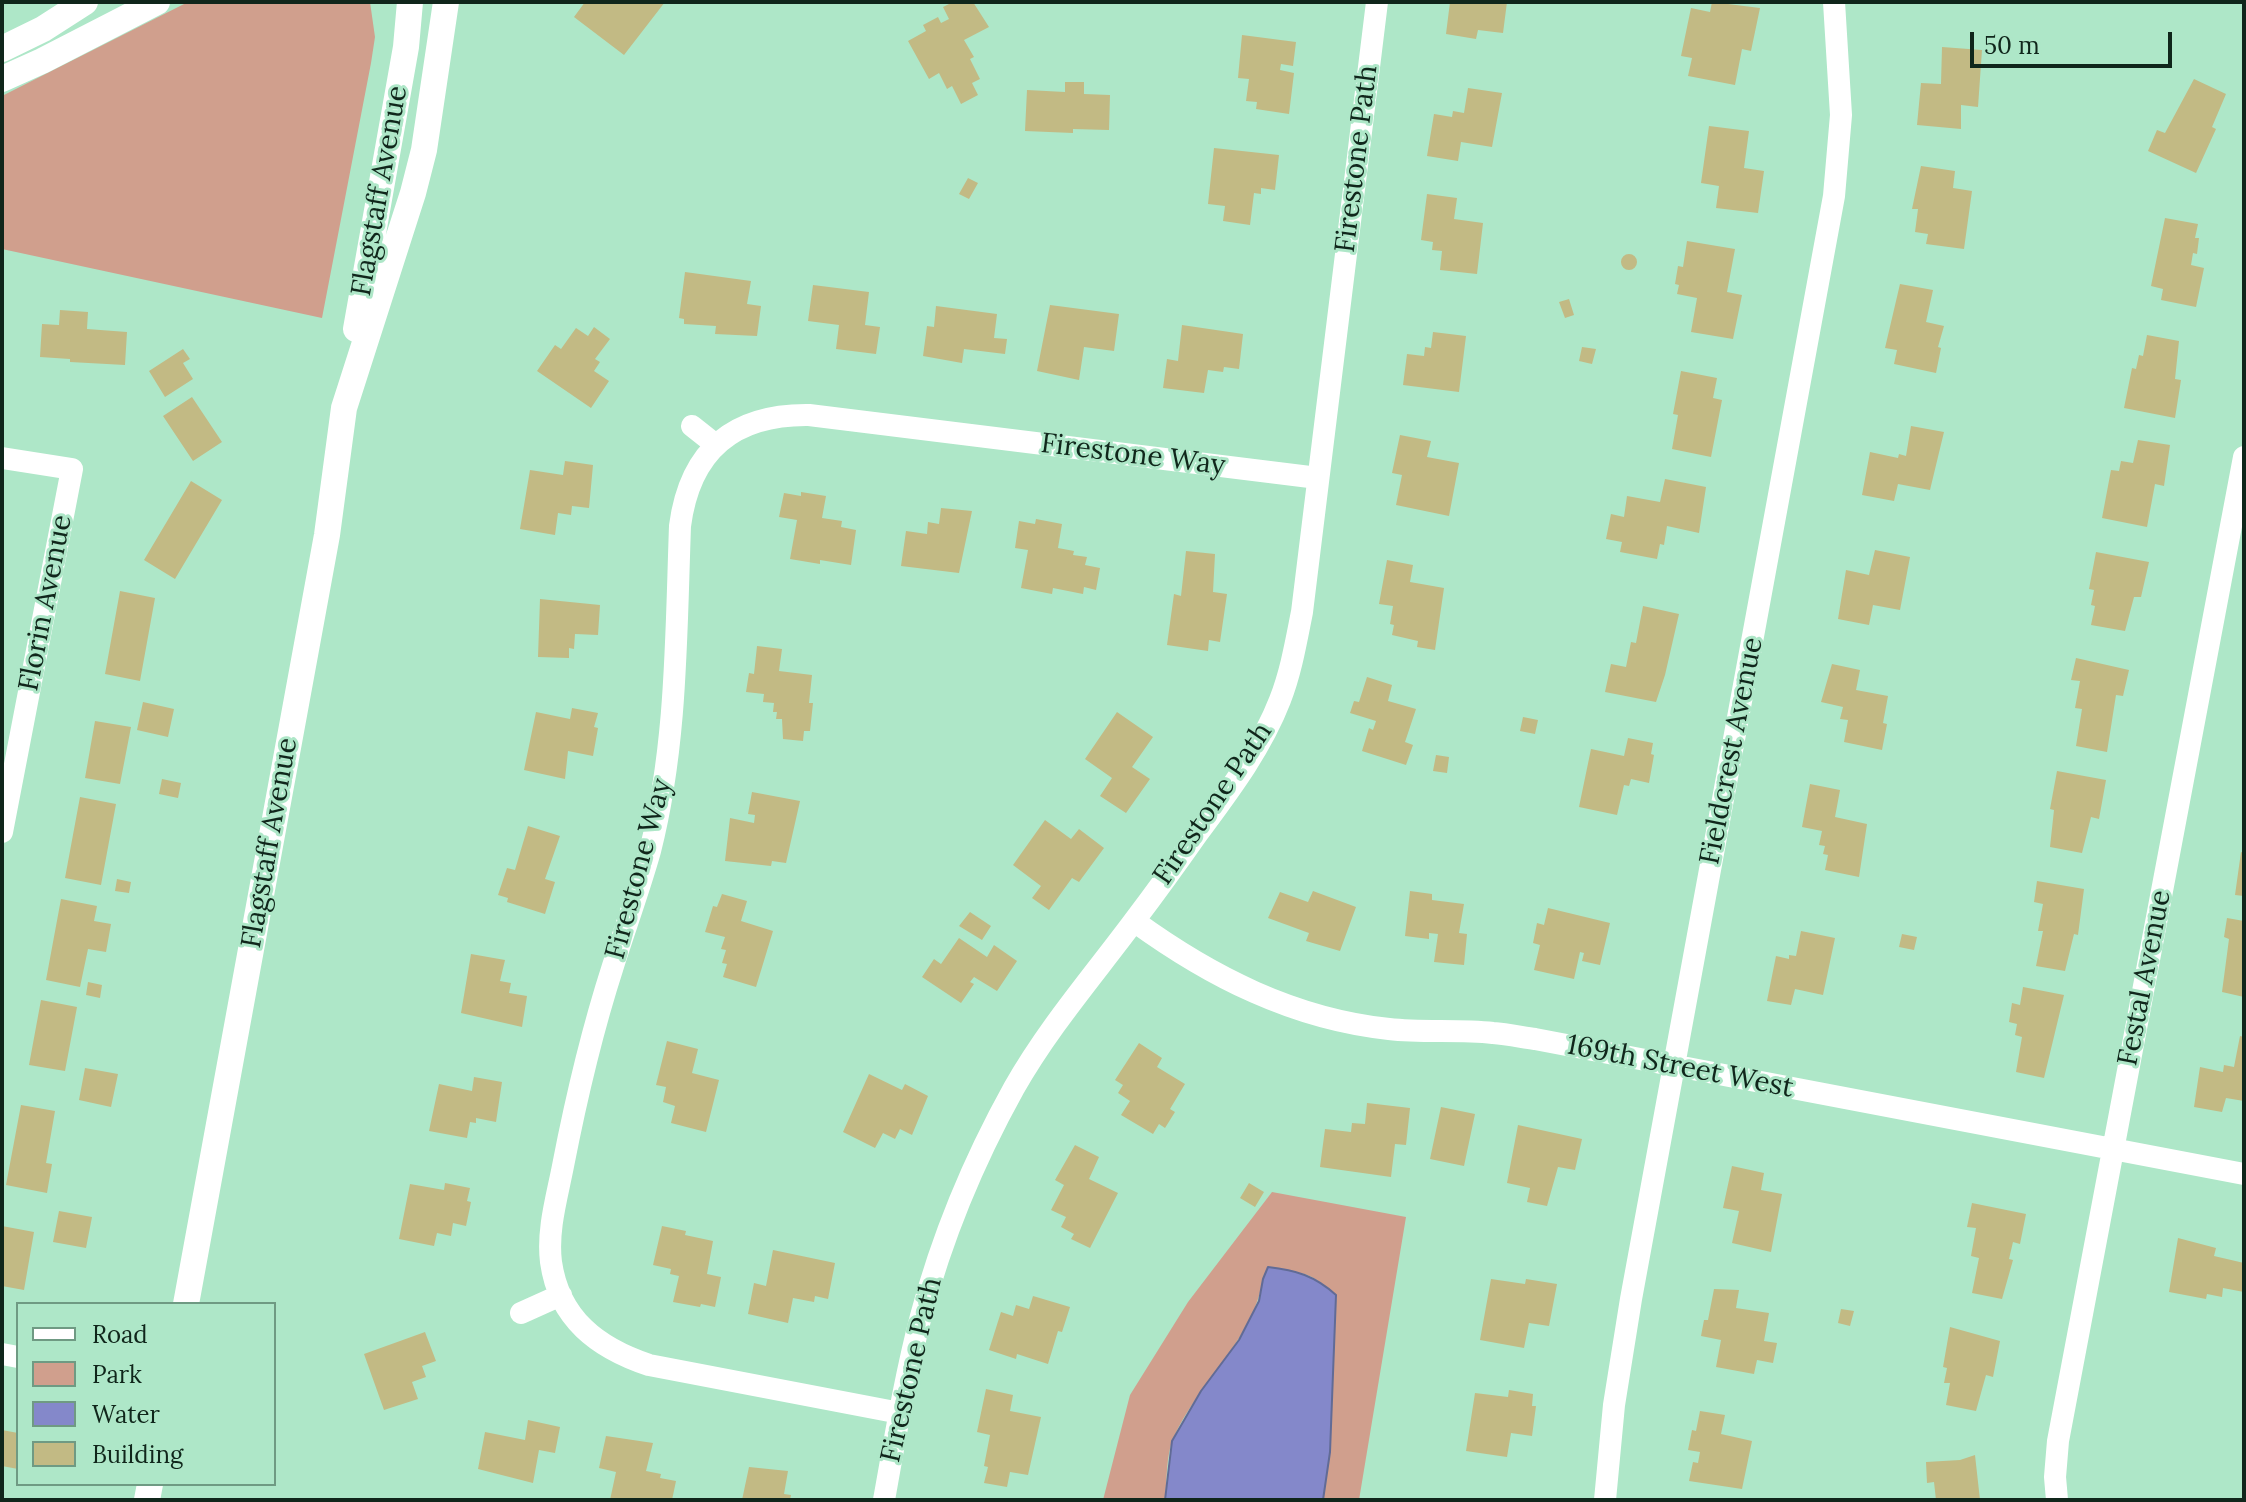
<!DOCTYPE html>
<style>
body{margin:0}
#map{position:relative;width:2246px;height:1502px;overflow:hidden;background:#aee7c8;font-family:Lora,serif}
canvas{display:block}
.frame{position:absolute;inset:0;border:4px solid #10261b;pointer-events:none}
.legend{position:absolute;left:16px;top:1302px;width:260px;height:184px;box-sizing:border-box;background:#aee7c8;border:2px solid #6f9a83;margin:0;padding:10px 14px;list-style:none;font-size:24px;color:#10261b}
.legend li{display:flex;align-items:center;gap:16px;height:40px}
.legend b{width:40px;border:2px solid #6f9a83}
.scale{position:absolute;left:1970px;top:32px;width:202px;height:36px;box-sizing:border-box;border:4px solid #10261b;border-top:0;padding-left:10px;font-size:24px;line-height:28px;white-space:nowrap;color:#10261b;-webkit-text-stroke:6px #aee7c8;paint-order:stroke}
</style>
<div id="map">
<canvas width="2246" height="1502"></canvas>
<div class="frame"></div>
<ul class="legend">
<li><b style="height:10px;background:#fff"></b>Road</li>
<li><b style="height:22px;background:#d09f8d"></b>Park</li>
<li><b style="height:22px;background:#8488ca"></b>Water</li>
<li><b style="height:22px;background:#c2ba84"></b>Building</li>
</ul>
<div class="scale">50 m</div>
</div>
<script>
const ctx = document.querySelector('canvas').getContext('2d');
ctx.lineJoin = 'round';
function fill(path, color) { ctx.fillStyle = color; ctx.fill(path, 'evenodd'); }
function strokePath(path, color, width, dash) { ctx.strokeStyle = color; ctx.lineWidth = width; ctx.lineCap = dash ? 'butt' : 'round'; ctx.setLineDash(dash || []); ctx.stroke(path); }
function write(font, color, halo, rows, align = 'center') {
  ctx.font = font + ' Lora,serif'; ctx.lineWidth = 6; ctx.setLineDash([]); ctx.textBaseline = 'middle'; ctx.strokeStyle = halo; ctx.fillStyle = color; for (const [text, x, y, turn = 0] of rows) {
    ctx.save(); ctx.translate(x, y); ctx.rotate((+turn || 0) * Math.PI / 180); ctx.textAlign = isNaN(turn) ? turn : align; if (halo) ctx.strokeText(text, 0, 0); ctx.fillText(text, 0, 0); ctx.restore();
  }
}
const green = new Path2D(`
 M188,2H370L375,37L371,63L322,318L2,249V96Z
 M1272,1192L1406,1217L1359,1500H1323L1330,1452L1336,1296C1307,1269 1299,1269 1263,1279C1253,1341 1198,1382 1173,1439C1166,1456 1167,1481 1165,1500H1103L1130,1395L1188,1302Z`);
const water = new Path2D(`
 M1268,1267C1296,1270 1315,1276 1336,1295L1330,1452L1323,1500H1165L1172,1441L1201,1391L1239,1340L1259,1301L1263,1279Z`);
const building = new Path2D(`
 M585,2H665L624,55L574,17Z
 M953,2H973L989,27L964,40L974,57L970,59L980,79L972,83L978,95L961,104L952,86L947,89L939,73L929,79L908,41L926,31L923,25L938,17L941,23L949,19L943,7Z
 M1450,2H1507L1503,33L1478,30L1476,39L1446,34Z
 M1712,2L1760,8L1751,51L1742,49L1735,85L1688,76L1692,58L1681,56L1691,8L1710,12Z
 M1242,35L1296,42L1293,66L1281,64L1280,70L1294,73L1289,114L1256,109L1257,102L1246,101L1249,79L1238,78Z
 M1942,47L1982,50L1978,107L1961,105V129L1917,125L1921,83L1941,84Z
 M2194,79L2226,94L2212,127L2216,129L2196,173L2148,151L2157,130L2165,133Z
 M1065,82H1084V94L1110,95L1109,130L1073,129V133L1025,131L1027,90L1065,92Z
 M1468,88L1502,93L1492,147L1461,142L1458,161L1427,156L1434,114L1452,117L1453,111L1464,113Z
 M1709,126L1749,131L1744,168L1764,171L1758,213L1716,208L1719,186L1701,183Z
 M1214,148L1279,155L1275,190L1261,188V194L1254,193L1250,225L1223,221L1225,206L1208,204Z
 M1921,166L1955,171L1953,188L1972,191L1964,249L1926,244L1928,234L1915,232L1918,209H1912Z
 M968,178L978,183L969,199L959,194Z
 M1427,194L1457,198L1454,219L1483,223L1477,274L1440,270L1442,251L1432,250L1433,242L1421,240Z
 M2165,218L2198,224L2195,238H2199L2197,254L2193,253L2191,265L2204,268L2196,307L2161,300L2163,289L2151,286Z
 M1687,241L1735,249L1727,292L1742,295L1733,339L1691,332L1697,298L1677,294L1679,285L1675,284L1678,266L1683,267Z
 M1621 262a8 8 0 1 1 16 0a8 8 0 1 1-16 0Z
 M685,272L751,281L747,304L761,306L757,336L715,334L716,326L684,324V319L679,318Z
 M1900,284L1933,290L1926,322L1944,326L1938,347L1941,348L1936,373L1894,364L1897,350L1885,348Z
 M813,285L869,292L865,325L880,327L876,354L836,349L839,325L808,321Z
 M1569,299L1574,315L1565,318L1559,302Z
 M1050,305L1119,314L1114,351L1084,347L1079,380L1037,371Z
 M936,306L997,314L994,338L1007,339L1005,354L964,349L962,363L923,356L927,326L934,327Z
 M60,310L88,312L87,329L127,332L125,365L70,362V359L40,357L42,324L59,325Z
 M1182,325L1243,334L1239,369L1224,367L1223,372L1208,370L1204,393L1163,388L1167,359L1178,361Z
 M594,327L610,339L595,359L600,362L594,371L609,381L591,408L537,371L555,345L561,349L576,328L588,336Z
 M1433,332L1466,336L1459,392L1403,385L1407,354L1424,356L1425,347L1431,348Z
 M2147,335L2179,341L2175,379L2181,380L2175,418L2124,408L2132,368L2136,369L2139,355L2143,356Z
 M1582,347L1596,349L1592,364L1579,361Z
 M183,349L190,359L183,363L193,379L165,397L149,371Z
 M1681,371L1717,378L1713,398L1722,400L1711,457L1672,449L1678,415L1673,414Z
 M192,397L222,442L193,461L163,416Z
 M1911,426L1944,432L1930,490L1898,484L1894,501L1862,495L1870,452L1898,458L1899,454L1906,456Z
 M1400,435L1431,441L1427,457L1459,463L1449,516L1396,505L1402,475L1392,473Z
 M2138,440L2170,445L2164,486L2155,484L2147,527L2102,518L2111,470L2119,471L2121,461L2133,463Z
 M565,461L593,465L589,508L572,506L571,515L558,513L555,535L520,529L530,470L563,475Z
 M1665,479L1706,487L1699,533L1667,526L1664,545L1660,544L1657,559L1620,552L1622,542L1606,539L1611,514L1624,517L1627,496L1660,502Z
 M191,481L222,500L175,579L144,560Z
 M801,492L826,496L822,518L842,521L841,527L856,530L851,565L820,560V564L790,559L797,520L779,517L784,493L801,496Z
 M941,508L972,511L959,573L901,566L906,531L927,534L928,522L939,524Z
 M1036,519L1062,524L1058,548L1074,551L1073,555L1087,557L1085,565L1100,568L1096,590L1084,587L1083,594L1053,588L1052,594L1021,588L1028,550L1015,548L1019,521L1035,524Z
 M1875,550L1910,557L1900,610L1873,605L1869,625L1838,619L1846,570L1869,575Z
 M1186,551L1215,554L1213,592L1227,594L1220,642L1209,640L1208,651L1167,645L1174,594L1181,596Z
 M2096,552L2149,562L2141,597H2134L2125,631L2091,625L2095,606L2091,605L2094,590L2089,589Z
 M1387,560L1413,565L1410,582L1444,588L1435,650L1417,647L1418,641L1392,635L1394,625L1390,624L1393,606L1379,604Z
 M120,591L155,598L140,681L105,674Z
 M540,599L600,605L598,635L575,634L574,649L569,648V658L538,657Z
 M1643,606L1679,614L1665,675L1656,702L1605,692L1611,664L1626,667L1631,642L1636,643Z
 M757,646L782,649L779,671L812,675L809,703H813L810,731H804L803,741L783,739L782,719H776L777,712H773L774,703L763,702L764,694L746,692L749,673L754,674Z
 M2076,658L2129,670L2123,696L2116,695L2107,752L2076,746L2082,709L2075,708L2080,681L2071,680Z
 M1832,664L1860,670L1856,690L1888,696L1883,723L1887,724L1882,750L1844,742L1848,720L1840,719L1843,707L1821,702Z
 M1367,677L1392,685L1388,701L1416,709L1405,742L1413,745L1406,765L1362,751L1369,728L1373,730L1376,721L1350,713L1354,701L1359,702Z
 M143,702L174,709L168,737L137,730Z
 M572,708L598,713L594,727L598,728L593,756L568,751L565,779L524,770L536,712L570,719Z
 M1117,712L1153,737L1132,767L1150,779L1126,813L1100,796L1112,778L1085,759Z
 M1523,717L1538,720L1535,734L1520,731Z
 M95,721L131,727L120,784L85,778Z
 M1628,738L1653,743L1651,754L1654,755L1649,783L1631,779L1629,786L1624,785L1617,815L1579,807L1591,749L1624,756Z
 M1436,755L1449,757L1447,773L1433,771Z
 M2057,771L2106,780L2099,819L2091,817L2082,853L2050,847L2054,810L2050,809Z
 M162,779L181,783L178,798L159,794Z
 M1810,784L1840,790L1835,817L1867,824L1859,877L1825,870L1828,855L1823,854L1825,846L1819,845L1822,831L1802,827Z
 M752,792L800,801L786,863L772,861L771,866L725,861L730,818L754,823L755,815L748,814Z
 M80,797L116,804L101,885L65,878Z
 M1045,820L1071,839L1079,829L1104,848L1079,882L1072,878L1049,910L1032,898L1041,886L1013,865Z
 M528,826L560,836L545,879L555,882L545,914L507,902L508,898L498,895L507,868L515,870Z
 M2241,852L2244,853V896L2235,895Z
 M117,879L131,882L129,893L115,891Z
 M2037,881L2084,889L2078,935L2074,934L2065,971L2036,966L2043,931H2038L2043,904L2034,902Z
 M1313,891L1356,907L1340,951L1306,941L1309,933L1268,918L1280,892L1308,902Z
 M1410,891L1432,894V900L1464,904L1459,933L1467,934L1464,965L1434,962L1438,934L1429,933V939L1405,936Z
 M722,894L747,901L741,921L773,931L756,987L723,977L727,964L722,963L726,950L721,949L725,937L705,932L713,906L717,907Z
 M61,899L97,906L94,921L111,924L106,952L88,949L80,987L46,980Z
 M1548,908L1610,923L1600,965L1582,961L1584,953L1580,952L1574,979L1534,970L1540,945L1533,943L1537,923L1544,925Z
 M970,912L991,926L982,940L959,926Z
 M2227,918L2244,921V997L2222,992L2229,939L2224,937Z
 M1801,931L1835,938L1823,995L1795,989L1791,1005L1767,1001L1776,956L1789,959V955L1796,956Z
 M1902,934L1917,937L1914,950L1899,947Z
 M959,938L987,957L994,945L1017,961L997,991L974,977L970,982L974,984L961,1003L922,977L934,959L941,964Z
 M471,954L505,960L500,981L511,983L509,993L527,996L522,1027L461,1013Z
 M88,982L102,985L100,998L86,995Z
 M2023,987L2064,995L2044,1078L2016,1072L2022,1037L2015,1035L2017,1024L2009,1022L2012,1003L2020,1005Z
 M41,1000L77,1007L65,1071L29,1065Z
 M2240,1036L2244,1037V1101L2226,1098L2222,1112L2194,1107L2200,1067L2223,1072L2224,1065L2234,1067Z
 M667,1041L698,1049L692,1073L719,1080L706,1132L671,1123L675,1106L663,1102L666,1087L656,1085Z
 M1139,1043L1162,1058L1157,1067L1185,1084L1170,1109L1175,1112L1165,1128L1159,1124L1153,1134L1121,1115L1130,1101L1118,1093L1123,1085L1115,1080Z
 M85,1068L118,1074L111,1107L79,1100Z
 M869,1074L902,1090L905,1084L928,1096L912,1135L900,1129L895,1139L883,1133L875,1148L843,1132Z
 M474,1077L502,1082L496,1122L476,1118V1123L470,1122L467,1138L429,1131L439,1084L472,1091Z
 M1367,1103L1410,1108L1406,1145L1395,1144L1391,1177L1320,1167L1325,1129L1351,1132L1352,1123L1365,1124Z
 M21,1105L55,1111L46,1163L52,1164L47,1193L6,1185Z
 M1441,1107L1475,1114L1464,1166L1430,1159Z
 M1518,1125L1582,1139L1575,1170L1558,1167L1547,1206L1527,1202L1530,1188L1507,1183Z
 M1075,1145L1099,1157L1089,1179L1118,1193L1090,1248L1071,1239L1074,1234L1061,1227L1066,1217L1051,1210L1064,1185L1055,1180Z
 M1732,1166L1764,1173L1761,1190L1782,1194L1771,1252L1732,1243L1739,1211L1723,1208Z
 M445,1183L470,1188L467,1201L471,1202L466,1226L453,1223L451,1236L437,1233L434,1246L399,1239L410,1184L444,1190Z
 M1249,1183L1264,1192L1255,1207L1240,1198Z
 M1972,1203L2026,1214L2020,1244L2013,1242L2009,1259L2013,1260L2002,1299L1972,1293L1979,1258L1971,1256L1976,1228L1967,1227Z
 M59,1211L92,1217L86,1248L53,1242Z
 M2,1226L34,1232L24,1290L2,1286Z
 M662,1226L686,1231L685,1235L713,1241L707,1274L721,1277L715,1307L701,1304L700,1307L673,1302L679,1276L670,1274L671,1269L653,1265Z
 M2178,1238L2216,1248L2214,1256L2244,1263V1292L2223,1288L2222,1297L2207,1294L2206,1299L2169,1292Z
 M773,1250L835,1263L828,1299L815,1296L814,1302L793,1298L788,1323L748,1314L754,1283L766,1286Z
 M1491,1279L1525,1284L1526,1279L1557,1284L1549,1326L1529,1323L1524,1348L1480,1340Z
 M1714,1289L1739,1290L1736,1308L1769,1313L1764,1341L1777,1343L1773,1363L1757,1360L1754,1374L1716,1367L1721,1340L1701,1336L1704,1320H1708Z
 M1033,1296L1070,1307L1062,1332L1058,1331L1048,1364L1017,1354L1016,1359L989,1350L1001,1312L1013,1316L1016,1305L1029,1309Z
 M1841,1309L1854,1311L1850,1326L1838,1323Z
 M1950,1327L2000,1341L1993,1377L1986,1375L1976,1411L1946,1405L1950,1383H1944L1947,1368L1943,1367Z
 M425,1332L436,1361L422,1366L426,1377L412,1382L418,1399L384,1410L364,1354Z
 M986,1389L1013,1395L1010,1411L1041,1417L1028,1475L1010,1472L1007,1487L984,1483L988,1467L984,1466L990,1435L977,1432Z
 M1509,1390L1533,1394L1532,1406H1536L1532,1436L1511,1433L1507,1457L1466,1451L1475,1393L1508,1397Z
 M1700,1411L1725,1415L1721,1434L1752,1441L1742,1489L1689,1481L1693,1462L1698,1463L1700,1452L1688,1450L1692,1430L1696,1431Z
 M528,1420L560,1427L555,1453L539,1450L533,1483L478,1469L485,1432L525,1440Z
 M2,1430L18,1433V1469L2,1466Z
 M606,1436L653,1443L646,1471L661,1474L660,1478L676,1481L672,1500H610L616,1472L599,1468Z
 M1975,1455L1980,1500H1936L1934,1482L1927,1483L1926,1462L1960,1460Z
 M749,1467L788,1471L784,1494L791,1495L790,1500H742Z`);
const minor = new Path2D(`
 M692,426L716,445
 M2,458L72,469L2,832
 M1134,921C1211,977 1294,1019 1389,1029C1423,1033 1458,1029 1493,1033C1507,1034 1521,1037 1535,1039L2244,1174
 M521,1313L561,1295
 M2,1354L18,1357
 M900,1413L649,1365C598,1348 559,1319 551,1262C547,1230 557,1197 563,1166C576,1099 592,1031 613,966C625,928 639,890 650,851C677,745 676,635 680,526C690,450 734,414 809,415L1318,478
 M884,1500C895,1439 905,1377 921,1316C942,1237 974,1160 1014,1088C1048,1028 1093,976 1134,921C1156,892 1177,863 1198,833C1229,791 1261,749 1280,700C1291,672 1296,642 1302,612L1377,2
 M1605,1500L1614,1405L1631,1299L1834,196L1841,115L1834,2
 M2057,1500L2055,1477L2058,1441L2244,457`);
const tertiary = new Path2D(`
 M2,49L43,29L85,2
 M2,79L42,61L157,2
 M356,329L406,47L410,2
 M186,1304L327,535L344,408L413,193L424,150L446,2
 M147,1500L150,1484`);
const streetNames = [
 ["Firestone Path",1357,159,-83],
 ["Flagstaff Avenue",380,191,-80],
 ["Firestone Way",1133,455,7],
 ["Florin Avenue",46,603,-79],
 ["Fieldcrest Avenue",1732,751,-79],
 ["Firestone Path",1213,804,-56],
 ["Flagstaff Avenue",270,843,-80],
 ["Firestone Way",639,869,-75],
 ["Festal Avenue",2145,978,-79],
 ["169th Street West",1680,1067,11],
 ["Firestone Path",912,1370,-77]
];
fill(green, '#d09f8d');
fill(water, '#8488ca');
strokePath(water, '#616b96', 2);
fill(building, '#c2ba84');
strokePath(minor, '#fff', 22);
strokePath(tertiary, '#fff', 26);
write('28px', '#10261b', '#aee7c8', streetNames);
</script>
